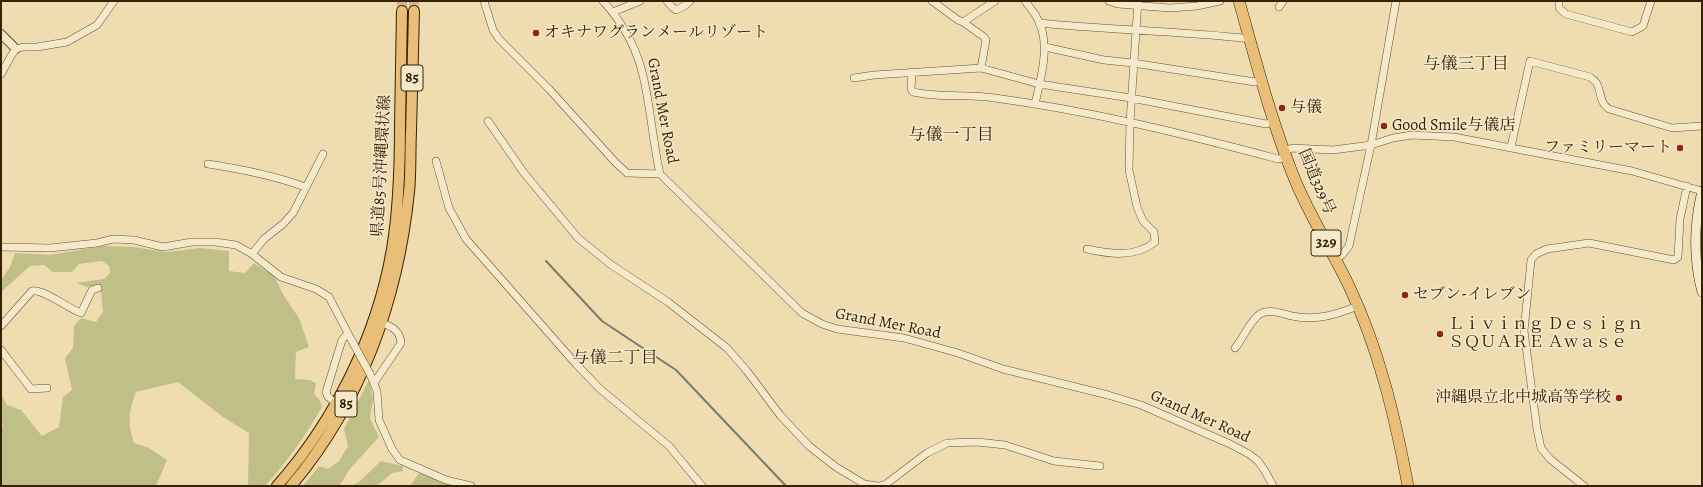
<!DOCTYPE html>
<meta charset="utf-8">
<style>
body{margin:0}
#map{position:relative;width:1703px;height:487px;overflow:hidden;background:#efddb1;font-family:Alegreya,serif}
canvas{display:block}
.frame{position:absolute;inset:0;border:2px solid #362203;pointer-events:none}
</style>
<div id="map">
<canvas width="1703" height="487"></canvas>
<div class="frame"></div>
</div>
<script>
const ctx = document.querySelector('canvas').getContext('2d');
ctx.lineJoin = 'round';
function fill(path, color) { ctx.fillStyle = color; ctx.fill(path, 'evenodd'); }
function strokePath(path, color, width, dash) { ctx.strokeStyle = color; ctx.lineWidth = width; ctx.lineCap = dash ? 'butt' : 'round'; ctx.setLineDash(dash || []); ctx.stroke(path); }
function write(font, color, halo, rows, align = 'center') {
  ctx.font = font + ' Alegreya,"Noto Serif JP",serif'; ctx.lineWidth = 3; ctx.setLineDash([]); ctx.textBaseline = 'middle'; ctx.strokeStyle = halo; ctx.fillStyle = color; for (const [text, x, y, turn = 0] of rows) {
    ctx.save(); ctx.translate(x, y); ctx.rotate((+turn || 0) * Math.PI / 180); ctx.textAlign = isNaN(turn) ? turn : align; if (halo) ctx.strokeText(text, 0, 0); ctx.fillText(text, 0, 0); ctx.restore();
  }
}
const green = new Path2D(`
 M103,246L133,247L167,252L200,248L229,251V271L245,273L254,263L274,276L284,296L299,318L309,347L296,352L295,379L309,380L316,383L314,394L319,399L322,407C306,435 287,462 265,486H248L249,433L223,417L178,382L136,392C129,411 127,423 134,443L149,448L167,460L156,486H1V429L3,426L1,420V395L7,405L21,410L42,436L59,427L63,397L72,390L65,358L73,348L74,326L81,318L96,322L103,312L101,291L98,285L87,287L76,283L104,279L110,273L109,266L102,261L79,264L72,272H53L44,265L30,266L1,292V280L10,267L15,253L50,255Z
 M369,380L373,398L370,419L379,437L349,470L340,485L344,486H303L319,466L328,469L339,461L348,446L344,429Z
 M381,461L403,466V471L392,473L377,486H351L359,482Z
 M419,473L455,486H410Z`);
const stream = new Path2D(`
 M546,261L602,321L676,370L786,486`);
const primaryTunnel = new Path2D(`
 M402,11V1
 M414,11V1`);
const minor = new Path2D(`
 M484,1L493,30L499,39L549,89L616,163L627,173L660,174
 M603,1C623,23 638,51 644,80C651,111 653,143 660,174L802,313L822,324L837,329L904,338L958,353L1003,369L1108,395L1141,405L1230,444L1249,454L1258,461L1265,471L1273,486
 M667,1L672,7L676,10L686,5L690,1
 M932,1L958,20L963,22L995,1
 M1025,1C1029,6 1033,11 1036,16C1052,42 1041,77 1035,104
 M1109,1L1118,4L1170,8L1197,6L1220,1
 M1559,1V8L1566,14L1632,32L1643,26L1651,1
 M1279,7L1283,1
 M613,12L640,1
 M963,22L984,37L986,40L981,68
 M1039,23C1110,30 1180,31 1250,39
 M1045,47L1104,60L1133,63L1255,82L1263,80
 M912,72L911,89L913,92C940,98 968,94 995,98C1091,111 1185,134 1278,159L1287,158
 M1,74L11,56L16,49L23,47H37L67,42L97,25L114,1
 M854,78L874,75L981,68L1039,84L1131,98L1266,124L1275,121
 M488,121L524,173L578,238L610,264L668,302L727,348L747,371L780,415L809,446L836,467L864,484L877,486
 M1511,147L1530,61L1590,77C1592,79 1596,81 1597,84C1602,94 1599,102 1609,109L1672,128L1702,126
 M1284,151L1292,148L1333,150L1371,145L1393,138L1412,135L1454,137L1632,171L1702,191
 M436,161L449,208L466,239L576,364L600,389L669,446L702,486
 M208,164C241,169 273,175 305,187
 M1,247L50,248L97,243L113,239L134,240L163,247L192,242H215L236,245L252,254L281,277L316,289L329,297L352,341
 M1087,249C1110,254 1135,258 1155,242L1154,232L1143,221L1137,207L1129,170L1130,122L1138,1
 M252,254L264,239L283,224L293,213L323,154
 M1335,260L1342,255L1349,246L1371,145L1396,1
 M1,326L32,291C44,289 67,308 81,313L92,290L98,288
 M1235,348C1243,339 1250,320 1260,314C1269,308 1282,314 1292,316C1316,321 1335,315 1358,306
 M1,350L31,389L47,388
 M370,374L377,391L379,420L392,449L400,460L446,480L471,486
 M374,383L401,343C400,331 393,327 382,323
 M336,403L328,397L326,392L342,340L347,334
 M879,486L886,484L927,453L947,443L977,442L1005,445L1054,461L1100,466
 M1584,486L1550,459L1541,448L1537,429L1524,331L1531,260L1536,254L1547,249L1589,243L1674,260L1678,257L1680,219L1687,186`);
const tertiary = new Path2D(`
 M1,34L16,49`);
const secondary = new Path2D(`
 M1702,191C1694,224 1693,258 1702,292`);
const primary = new Path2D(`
 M277,486C335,420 377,336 392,249C399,208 400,167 400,126C401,87 401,49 402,11
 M291,486C361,403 398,300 409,192C411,172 410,152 411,132C412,91 413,51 414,11`);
const trunk = new Path2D(`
 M1239,1C1255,58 1271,120 1293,175C1308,214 1331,248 1349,286C1379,349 1395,417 1408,486`);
const minorBridge = new Path2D(`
 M352,341L370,374`);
const markers = [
 [536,33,4,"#8f2418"],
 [1282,108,4,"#8f2418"],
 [1384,126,4,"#8f2418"],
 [1680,148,4,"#8f2418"],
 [1405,295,4,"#8f2418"],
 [1440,334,4,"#8f2418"],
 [1619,398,4,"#8f2418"]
];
const shields = [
 [412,78,22],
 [1326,243,30],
 [346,404,22]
];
const shieldNames = [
 ["85",412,78],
 ["329",1326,243],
 ["85",346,404]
];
const poiNames = [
 ["オキナワグランメールリゾート",544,33],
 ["与儀",1290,108],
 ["Good Smile与儀店",1392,126],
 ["ファミリーマート",1672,148,"right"],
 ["セブン-イレブン",1413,295],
 ["Ｌｉｖｉｎｇ Ｄｅｓｉｇｎ",1448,325],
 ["ＳＱＵＡＲＥ Ａｗａｓｅ",1448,343],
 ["沖縄県立北中城高等学校",1611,398,"right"]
];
const streetNames = [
 ["Grand Mer Road",662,111,79],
 ["県道85号沖縄環状線",382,166,-87],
 ["国道329号",1316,182,67],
 ["Grand Mer Road",888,324,11],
 ["Grand Mer Road",1200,417,24]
];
const neighbourhoodNames = [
 ["与儀三丁目",1466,65],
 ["与儀一丁目",951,136],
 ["与儀二丁目",615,359]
];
fill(green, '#c0bf87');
strokePath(stream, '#747d6e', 2);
strokePath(primaryTunnel, '#cab88e', 10, [10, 5]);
strokePath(minor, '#64512e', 8);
strokePath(tertiary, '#64512e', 10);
strokePath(secondary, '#362203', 10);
strokePath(primary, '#362203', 12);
strokePath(trunk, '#362203', 12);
strokePath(minor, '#f5e9cc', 7);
strokePath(tertiary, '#f5e9cc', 8);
strokePath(secondary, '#f5e9cc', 9);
strokePath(primary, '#e8be78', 10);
strokePath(trunk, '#e8be78', 11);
strokePath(minorBridge, '#64512e', 8, []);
strokePath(minorBridge, '#f5e9cc', 7);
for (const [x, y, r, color] of markers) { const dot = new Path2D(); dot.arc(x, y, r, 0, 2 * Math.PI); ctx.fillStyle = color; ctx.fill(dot); strokePath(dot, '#f5e9cc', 1.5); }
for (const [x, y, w] of shields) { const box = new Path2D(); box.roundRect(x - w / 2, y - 13, w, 26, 3); ctx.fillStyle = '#f5e9cc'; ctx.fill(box); strokePath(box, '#362203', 1); }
write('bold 15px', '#362203', null, shieldNames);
write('16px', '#362203', '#f5e9cc', poiNames, 'left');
write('16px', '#362203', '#f5e9cc', streetNames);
write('17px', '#362203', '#f5e9cc', neighbourhoodNames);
</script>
